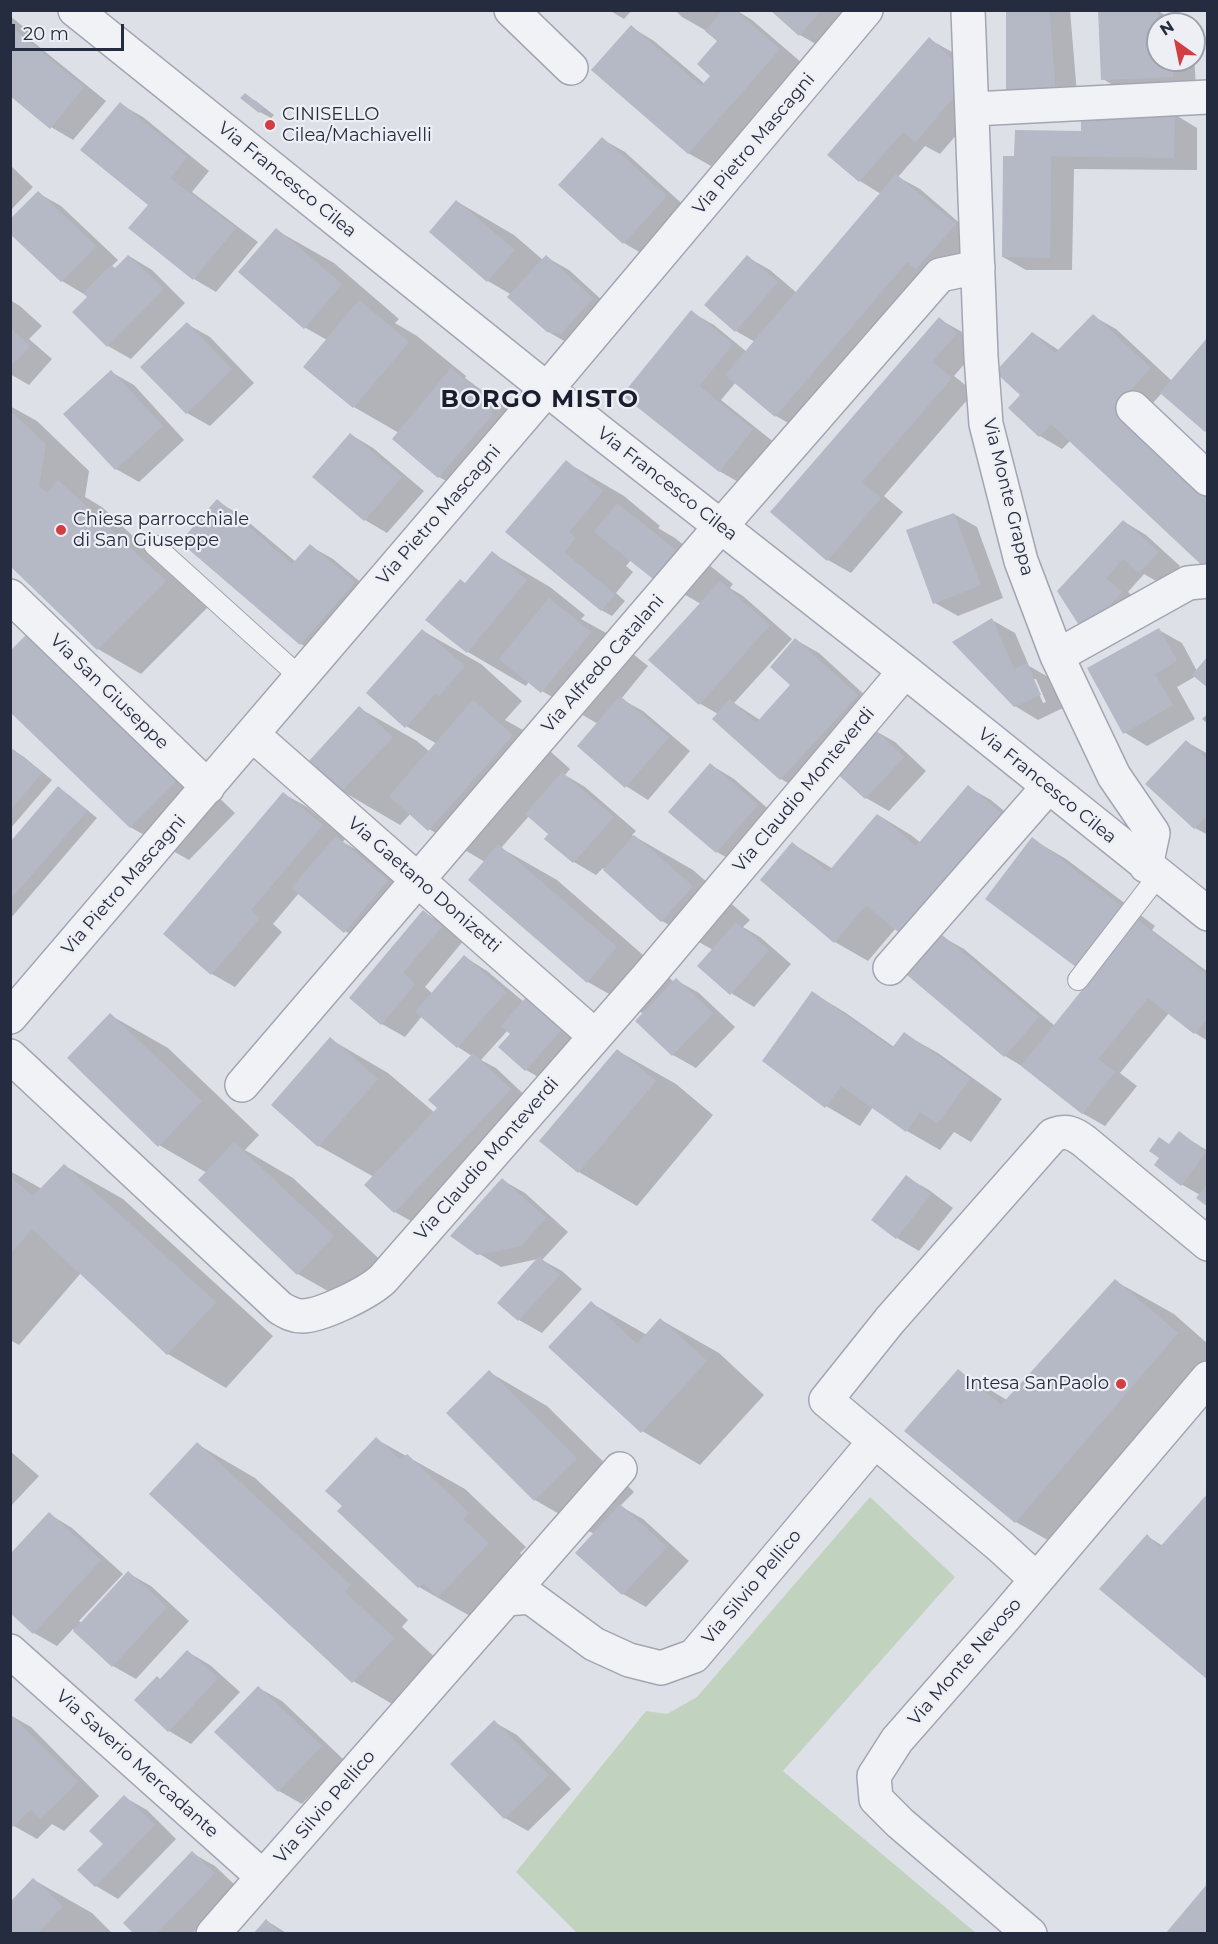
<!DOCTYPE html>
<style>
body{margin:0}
#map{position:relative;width:1218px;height:1944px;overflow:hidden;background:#dee0e8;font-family:Montserrat,sans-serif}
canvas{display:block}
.frame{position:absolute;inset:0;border:12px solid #262c3f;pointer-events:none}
.north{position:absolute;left:1146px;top:12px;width:60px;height:60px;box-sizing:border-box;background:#edeff5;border:2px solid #9da1ac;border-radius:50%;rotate:327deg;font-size:16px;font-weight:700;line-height:24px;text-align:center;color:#262c3f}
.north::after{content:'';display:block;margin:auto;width:21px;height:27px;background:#d23e42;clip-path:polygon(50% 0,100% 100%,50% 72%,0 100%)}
.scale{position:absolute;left:12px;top:24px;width:112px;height:27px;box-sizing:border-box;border:3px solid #262c3f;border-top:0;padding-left:8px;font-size:18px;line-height:21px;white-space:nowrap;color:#262c3f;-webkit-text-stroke:4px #edeff5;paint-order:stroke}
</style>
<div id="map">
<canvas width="1218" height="1944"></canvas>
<div class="frame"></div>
<div class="north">N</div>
<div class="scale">20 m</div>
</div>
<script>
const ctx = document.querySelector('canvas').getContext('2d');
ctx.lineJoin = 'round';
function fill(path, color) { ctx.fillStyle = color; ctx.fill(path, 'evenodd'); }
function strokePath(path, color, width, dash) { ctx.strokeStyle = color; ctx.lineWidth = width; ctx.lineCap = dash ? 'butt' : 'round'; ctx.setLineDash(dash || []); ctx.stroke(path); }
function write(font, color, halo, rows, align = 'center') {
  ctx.font = font + ' Montserrat,sans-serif'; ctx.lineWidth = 4.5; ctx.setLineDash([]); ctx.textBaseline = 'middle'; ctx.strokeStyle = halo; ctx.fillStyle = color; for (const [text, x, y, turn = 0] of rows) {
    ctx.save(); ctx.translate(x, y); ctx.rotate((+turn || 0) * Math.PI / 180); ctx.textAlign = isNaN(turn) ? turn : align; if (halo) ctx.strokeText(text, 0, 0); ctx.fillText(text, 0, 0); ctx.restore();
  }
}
const green = new Path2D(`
 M870,1497L955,1577L783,1771L976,1933H577L516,1872L646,1711L667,1714L697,1697Z`);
const shadow = new Path2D(`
 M609,10H632L624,19Z
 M675,10H736L752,20L802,63L711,166L688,153L631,27L654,41L705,84L712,76L719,41L705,30L682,17Z
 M772,10H855L823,48L800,35Z
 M1008,10H1070L1078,106L1030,109Z
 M1099,10H1160V12L1180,24H1158V60H1194V53L1196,89L1126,93L1103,79Z
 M10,16L31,33L27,37L106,101L73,140L51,127L10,95Z
 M929,39L952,52L977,75L982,105L940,154L925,146L898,177L920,189L977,238L799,429L776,416L736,382L721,400L775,443L742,484L719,471L624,394L691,312L714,325L747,352L755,342L736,331L747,257L770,270L797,293L881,194L860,181L829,155Z
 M245,95L256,101L274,115L271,118L260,112Z
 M120,104L143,117L209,171L192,192L258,242L216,292L194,279L150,205Z
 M1174,114L1197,128V170L1074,169L1072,270H1026L1003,257L1015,157L1082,133Z
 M602,139L625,152L689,210L646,256L624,243Z
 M10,165L33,187L10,211Z
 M38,193L61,206L118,260L111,267L115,269L129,256L152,270L185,303L131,359L108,346L89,297L62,281L10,232Z
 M456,201L514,235L543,260L546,257L569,270L615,312L571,345L547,331L512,295L488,281L431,231Z
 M276,230L334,263L399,319L395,323L417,336L466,376L465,378L514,414L462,490L439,477L394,439L399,433L354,407L305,367L327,340L304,327Z
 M10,300L20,306L42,326L29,339L52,359L29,385L10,374Z
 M1093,316L1116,329L1172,381L1208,340V432L1162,393L1135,422L1208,490V569L1071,440L1062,449L1040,436L1022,395L1033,333L1060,351Z
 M939,319L962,332L979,347L954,376L974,392L884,496L903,512L851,573L828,560L772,512Z
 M187,324L210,337L254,383L210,426L187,413L142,367Z
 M111,372L134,385L184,440L139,482L116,469Z
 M10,406L37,421L89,471L85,497L102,507L208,607L141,674L98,649L10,564Z
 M350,434L373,448L424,491L387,533L365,520Z
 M566,462L624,496L660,526L658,528L675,538L733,584L730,588L743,596L792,639L734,703L760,720L792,685L796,640L819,653L880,709L804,792L781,779L714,719L718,714L699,703L701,604L654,577L631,560L626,566L633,572L616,593L625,601L612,616L601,610L552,570Z
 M217,501L240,515L296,562L310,546L333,559L377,596L324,657L301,644L182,542Z
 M954,514L977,527L1003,598L958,616L935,603Z
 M1123,521L1146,535L1180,566L1163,585L1144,574L1128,592L1144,606L1108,645L1059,591Z
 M492,553L550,587L585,615L581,619L608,634L648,666L621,699L643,711L690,751L648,800L626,786L598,724L542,691L529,681L526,686L468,652L466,584Z
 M992,620L1015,633L1029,666L1050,678L1063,708L1038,720L1015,706ZM1033,679H1036L1046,702L1043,703Z
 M1159,630L1182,643L1197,671L1196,676L1177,687L1195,719L1147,746L1124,732Z
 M423,631L481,664L522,701L505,720L532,735L570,769L565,775L585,787L636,831L632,835L693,870L750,920L743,927L760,937L791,964L754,1007L731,993L713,950L662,921L603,868L596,875L574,862L550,834L529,816L501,848L557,880L674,982L676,980L699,993L735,1027L696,1068L673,1055L637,1021L644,1014L588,982L485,862L429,829L411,813L400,825L342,791L310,762L359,708L417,741L430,752L437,744L406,726Z
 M86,669L235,813L189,860L130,827Z
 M1208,713V724L1202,719Z
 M872,729L895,742L926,771L889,811L866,798Z
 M1187,742L1208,754V835L1195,828L1148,784Z
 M13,750L24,757L52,780L10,829V753Z
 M711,765L734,779L780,819L740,865L717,852L670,812Z
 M968,787L991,800L1028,831L939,935L964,949L1055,1026L1095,977L1032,839L1066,859L1155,926L1152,930L1208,972V1041L1195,1033L1169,1013L1120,1073L1137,1086L1105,1126L1082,1113L1025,1068L1005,1056L909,974L930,950L896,928L868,961L835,942L793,844L833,869L878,815L911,835L921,843Z
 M58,788L69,795L97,818L10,919V844Z
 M284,794L307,807L345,839L343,842L359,851L410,894L368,945L345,931L299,893L273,924L282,932L235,987L212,974L165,934Z
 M423,912L446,925L464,940L425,987L433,994L465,957L487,971L524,1002L585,1042L549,1083L526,1070L512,1033L508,1030L481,1060L496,1068L533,1103L418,1225L395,1212L367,1185L374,1177L319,1146L330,1039L388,1073L435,1113L472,1056L458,1047L422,1016L405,1037L382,1024L351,998Z
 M813,993L846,1013L894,1047L904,1034L938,1053L1002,1099L971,1142L954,1132L940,1150L907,1131L873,1107L860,1126L826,1106Z
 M110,1015L168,1048L259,1135L245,1150L293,1178L391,1270L356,1307L298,1274L207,1173L159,1145Z
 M618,1051L676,1084L713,1115L637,1206L579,1172L542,1141Z
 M1179,1133L1208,1151V1205L1200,1195L1181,1184L1171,1145Z
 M65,1166L123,1199L273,1336L226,1388L168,1354L81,1273L19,1345L10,1340V1171L42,1189Z
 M906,1177L929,1190L953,1208L919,1251L897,1238Z
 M502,1180L525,1193L568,1232L542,1260L562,1271L582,1289L542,1333L519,1320L499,1303L538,1259L501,1267L478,1253Z
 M1115,1281L1174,1314L1208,1344V1400L1074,1555L1016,1522L958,1371L1007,1400Z
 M591,1303L647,1335L661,1320L719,1353L764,1395L700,1465L642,1431Z
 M489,1372L547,1406L634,1492L620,1506L643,1519L689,1561L646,1607L623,1594L577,1553L594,1534L535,1500Z
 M376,1439L465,1489L526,1547L520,1553L546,1577L477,1620L419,1587L339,1511L344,1505Z
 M197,1444L255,1478L408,1620L402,1627L451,1672L411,1715L353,1681Z
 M10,1451L39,1476L10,1507Z
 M49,1514L72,1528L123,1574L79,1621L82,1623L128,1573L151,1586L189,1621L136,1679L113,1666L73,1629L57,1646L34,1633Z
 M1147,1536L1163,1546L1208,1678Z
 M188,1652L210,1665L240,1692L191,1744L169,1731L161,1680Z
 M259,1688L282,1701L344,1760L302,1804L279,1791Z
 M10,1715L31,1727L99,1796L64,1831L52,1824L37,1839L14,1826Z
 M494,1722L517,1735L571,1789L528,1831L505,1818L452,1764Z
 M124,1797L147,1810L176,1839L118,1899L96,1886L105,1844Z
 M192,1853L215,1866L237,1887L192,1934H136Z
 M34,1880L92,1913L113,1934H10Z
 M267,1921L288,1934H255Z`);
const building = new Path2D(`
 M723,10H735L780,49L688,154L591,70L631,25L701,86L710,76L697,64L717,41L705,31Z
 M770,10H821L799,36Z
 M1006,10H1049L1056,94L1006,97Z
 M1098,10H1158V60H1173V77L1101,80Z
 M10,26L84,87L50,129L10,96Z
 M929,37L954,61L959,91L916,142L903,132L859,182L827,155Z
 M245,93L264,108L259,113L240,98Z
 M120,102L187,157L170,178L236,228L193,280L128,228L148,205L80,150Z
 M1081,112L1175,113L1174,158L1051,156L1050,258L1002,257L1003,156H1014L1015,130L1081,131Z
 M602,137L667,196L623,244L558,185Z
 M896,174L956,224L916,269L907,262L775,417L725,375Z
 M38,191L96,246L61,282L10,234V219Z
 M456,200L515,250L487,282L429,232Z
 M276,228L342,284L304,329L238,272Z
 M128,255L164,289L107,347L72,312L87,297L83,293L111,265L115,268Z
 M546,255L593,298L561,334L547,332L507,297Z
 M747,255L778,282L735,332L704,305Z
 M359,300L409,342L353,408L303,367Z
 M691,310L733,344L699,386L753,429L719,472L622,395Z
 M1093,314L1151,368L1113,408L1208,496V571L1051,424L1039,437L1008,408L1020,395L995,372L1032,332L1055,353Z
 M939,317L957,333L932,362L952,378L862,482L881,498L827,561L770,512Z
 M187,322L232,369L186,414L140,367Z
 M10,328L30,346L10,367Z
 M1208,337V429L1205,432L1160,393Z
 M451,368L491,400L492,415L438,478L392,439Z
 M111,370L163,426L115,470L63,414Z
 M10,410L46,445L39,486L47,493L58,480L166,581L97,650L10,566Z
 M350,433L402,477L364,521L312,477Z
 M566,460L603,491L569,532L576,538L564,552L615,594L601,611L505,532Z
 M217,499L292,564L310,544L355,582L300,645L180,542Z
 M617,503L676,550L653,579L594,532Z
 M954,513L981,585L933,604L906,530Z
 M1123,520L1159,552L1139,573L1123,559L1106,578L1122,592L1084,633L1057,591Z
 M492,551L527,580L467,653L425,620L460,579L465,583Z
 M720,581L770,625L699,705L648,660Z
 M549,598L591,632L541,693L499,659Z
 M992,618L1014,669L1027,663L1041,695L1014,707L952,642Z
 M1159,628L1177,661L1155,674L1173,705L1123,734L1087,668Z
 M422,629L465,666L439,696L436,693L405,728L366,693Z
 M28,633L178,779L130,828L10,712V651Z
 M795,638L858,695L780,780L712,719L730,699L756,723L790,685L770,667Z
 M1208,656V688L1192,675Z
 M620,696L669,737L625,788L577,746Z
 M473,700L513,735L428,831L389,796Z
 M359,706L393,737L341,792L308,762Z
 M872,727L904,757L865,799L833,770Z
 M1186,740L1208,760V815L1194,829L1145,784Z
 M13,749L42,773L10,810V751Z
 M710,763L758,805L716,853L668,812Z
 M562,772L614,817L573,863L544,839L548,834L525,814Z
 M968,785L1006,817L904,937L866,905L834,943L760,880L792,842L828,872L877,814L916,846Z
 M58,786L87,811L10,900V842Z
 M283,792L323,825L251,910L260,918L211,975L163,934Z
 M634,835L693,886L661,922L603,870Z
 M336,836L388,880L344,933L291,888Z
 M1032,837L1122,906L1076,967L985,899Z
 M498,844L617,947L587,983L468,880Z
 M423,910L442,926L403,973L415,984L381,1025L349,998Z
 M1138,920L1208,976V1017L1194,1034L1148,998L1098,1059L1115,1072L1082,1114L1021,1066Z
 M736,922L769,950L730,995L697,966Z
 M941,934L1039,1017L1004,1057L907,975Z
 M464,955L506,992L457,1048L415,1012Z
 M676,978L713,1013L672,1056L635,1021Z
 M812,991L892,1048L904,1032L970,1079L937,1124L920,1112L906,1132L841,1086L825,1108L762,1061Z
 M527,996L563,1028L525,1071L498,1047L510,1034L501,1026Z
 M110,1013L202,1101L158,1147L67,1058Z
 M330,1037L378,1079L318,1147L271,1105Z
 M617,1049L656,1081L578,1173L539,1141Z
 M473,1053L511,1089L394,1213L364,1185L437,1108L428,1100Z
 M1179,1131L1206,1152L1181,1186L1154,1165L1159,1158L1149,1151L1159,1137L1169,1144Z
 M234,1142L334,1236L297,1275L198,1180Z
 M64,1164L216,1302L167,1355L32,1229L10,1254V1177L33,1196Z
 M906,1175L931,1194L896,1239L871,1220Z
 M502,1178L546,1218L521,1246L477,1255L450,1236Z
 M1208,1183V1207L1196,1198Z
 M539,1256L560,1275L518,1321L497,1303Z
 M1115,1279L1178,1333L1015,1523L904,1431L958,1369L1001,1405Z
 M591,1301L637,1344L660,1318L707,1361L641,1433L548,1347Z
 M489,1370L577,1458L534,1501L446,1413Z
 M376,1437L401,1460L407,1454L469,1513L463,1519L489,1543L438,1597L423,1583L418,1588L337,1511L342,1506L325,1491Z
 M197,1442L351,1585L345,1592L394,1638L352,1683L149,1494Z
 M1208,1493V1680L1099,1589L1147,1534L1159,1548Z
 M620,1504L667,1547L622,1595L575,1553Z
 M49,1512L101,1560L33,1634L10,1613V1554Z
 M128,1571L167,1607L112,1667L73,1631Z
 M187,1650L218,1678L168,1732L134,1700L157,1676L160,1679Z
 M258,1686L322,1746L278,1792L214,1732Z
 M10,1714L78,1782L40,1819L31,1809L13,1827L10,1824Z
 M494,1720L549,1775L504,1819L450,1764Z
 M124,1795L155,1825L95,1887L77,1870L103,1844L89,1831Z
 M192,1851L215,1873L156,1934H134L123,1923Z
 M33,1878L63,1906L37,1934H10V1902Z
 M1208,1883V1934H1165Z
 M266,1919L281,1934H253Z`);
const lane = new Path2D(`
 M154,545L300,677
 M1078,980L1158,876`);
const street = new Path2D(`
 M75,10L599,431L905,671L1208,914
 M511,10L571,68
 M968,10L981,357L986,424L1021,561L1057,656L1114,776L1153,833L1146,866
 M973,109L1208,97
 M1133,408L1208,479
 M10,596L208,787
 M1057,656L1188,583L1208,581
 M253,735L595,1036
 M890,968L1048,787
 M10,1017L547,389L866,10
 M10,1056L280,1308C287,1312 293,1316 302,1316C321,1316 368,1293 383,1279L649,975L905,671
 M242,1085L721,526L940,275L978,267
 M1036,1579L1000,1546L826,1400L890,1320L1053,1135C1067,1130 1073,1133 1084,1141L1208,1244
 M507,1599L530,1597L594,1644L629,1660L661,1668L694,1656L875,1441
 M10,1651L263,1877
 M213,1934L620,1469
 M1030,1934L900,1823L876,1799L874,1776L897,1740L1005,1617L1208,1378`);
const markers = [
 [270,125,6,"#d23e42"],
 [61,530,6,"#d23e42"],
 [1121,1384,6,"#d23e42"]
];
const poiNames = [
 ["CINISELLO",282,115],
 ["Cilea/Machiavelli",282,136],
 ["Chiesa parrocchiale",73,520],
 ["di San Giuseppe",73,541],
 ["Intesa SanPaolo",1109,1384,"right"]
];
const streetNames = [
 ["Via Pietro Mascagni",754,144,-50],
 ["Via Francesco Cilea",287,180,39],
 ["Via Francesco Cilea",667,484,38],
 ["Via Monte Grappa",1008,497,76],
 ["Via Pietro Mascagni",439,515,-49],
 ["Via Alfredo Catalani",603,664,-49],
 ["Via San Giuseppe",109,692,44],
 ["Via Francesco Cilea",1047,786,39],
 ["Via Claudio Monteverdi",804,790,-50],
 ["Via Pietro Mascagni",124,885,-49],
 ["Via Gaetano Donizetti",424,885,41],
 ["Via Claudio Monteverdi",487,1159,-49],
 ["Via Silvio Pellico",752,1587,-50],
 ["Via Monte Nevoso",965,1662,-49],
 ["Via Saverio Mercadante",137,1764,42],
 ["Via Silvio Pellico",325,1807,-49]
];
const districtNames = [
 ["BORGO MISTO",540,400]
];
fill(green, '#c1d2be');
fill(shadow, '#0003');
fill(building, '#b5b9c5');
strokePath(lane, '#a3a6b2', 22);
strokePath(street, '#a3a6b2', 36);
strokePath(lane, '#f0f2f6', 20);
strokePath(street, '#f0f2f6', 33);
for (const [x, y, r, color] of markers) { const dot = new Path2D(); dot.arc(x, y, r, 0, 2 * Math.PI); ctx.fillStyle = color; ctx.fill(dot); strokePath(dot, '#edeff5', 2); }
write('18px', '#262c3f', '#edeff5', poiNames, 'left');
write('18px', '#262c3f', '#edeff5', streetNames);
ctx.letterSpacing = '1.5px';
write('bold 24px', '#191e2f', '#edeff5', districtNames);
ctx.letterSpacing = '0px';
</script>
